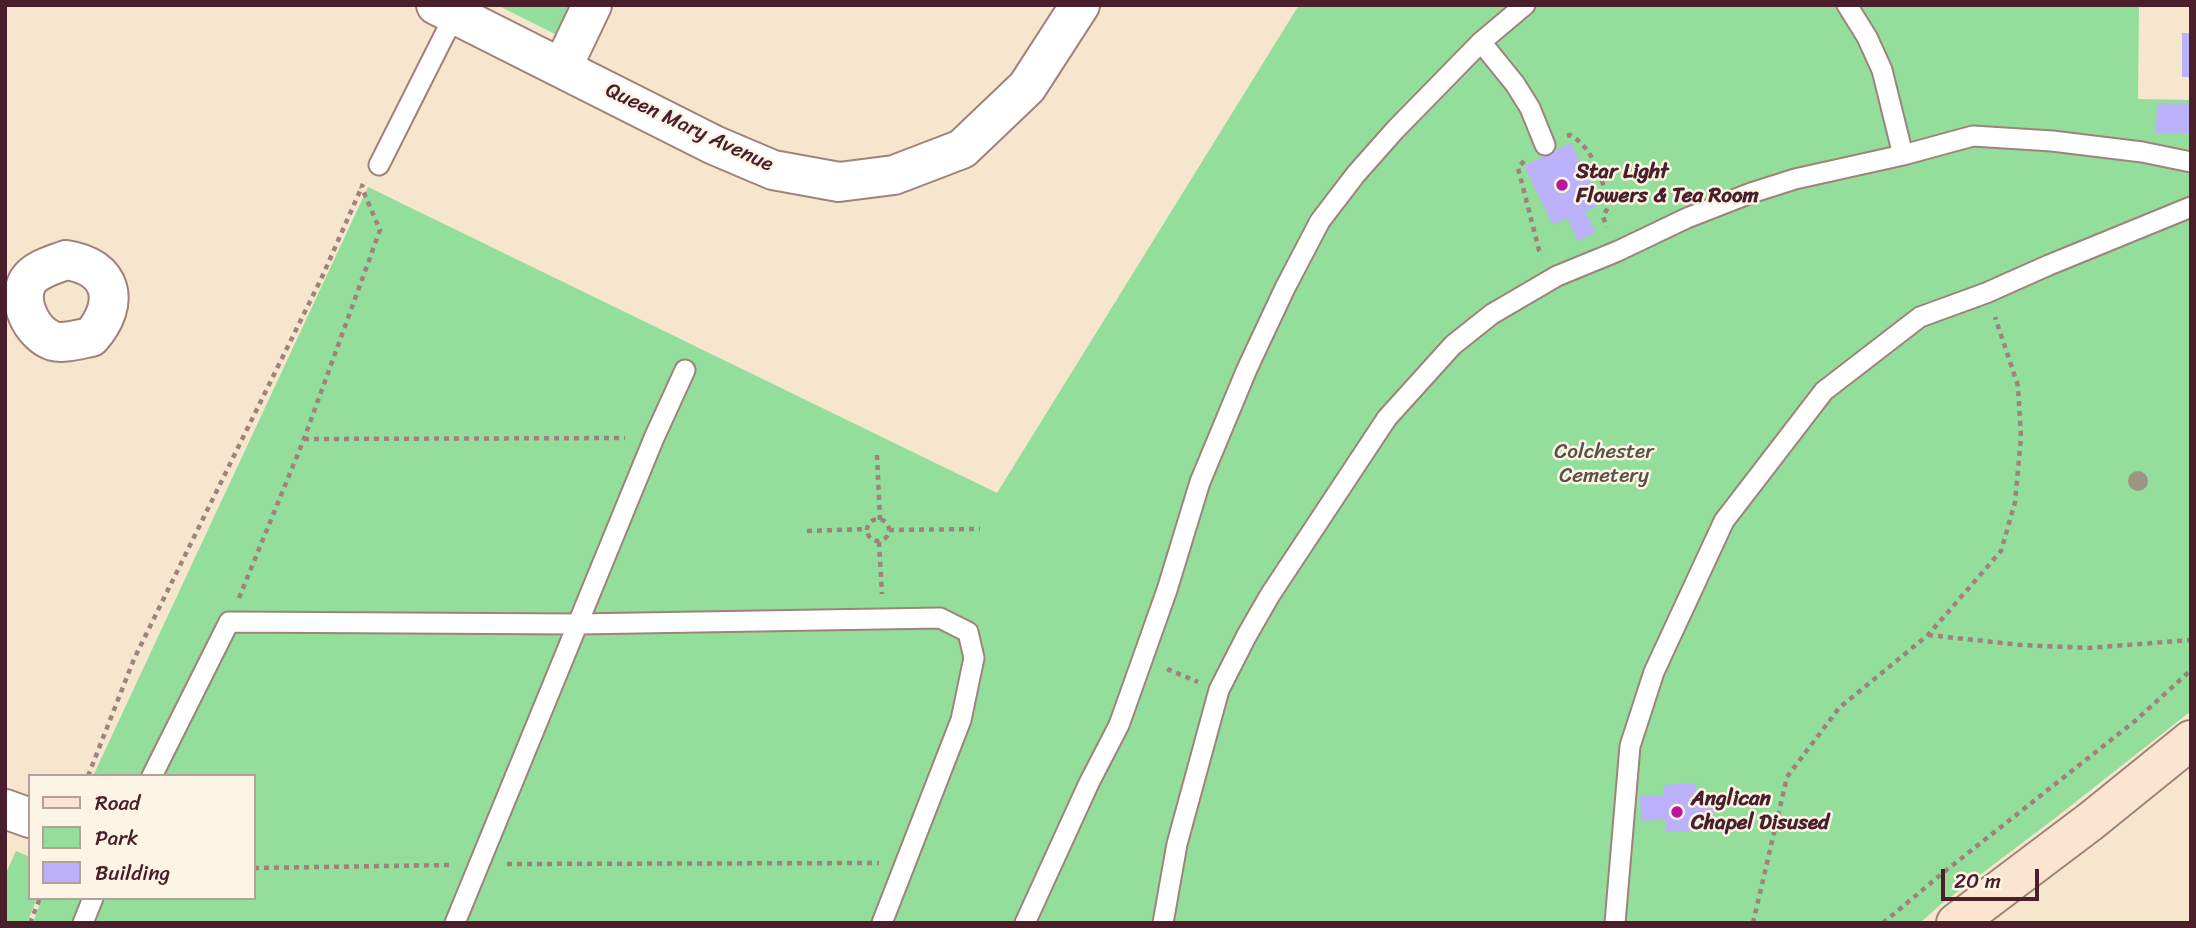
<!DOCTYPE html>
<style>
body{margin:0}
#map{position:relative;width:2196px;height:928px;overflow:hidden;background:#f6e6ce;font-family:Sriracha,sans-serif}
canvas{display:block}
.frame{position:absolute;inset:0;border:7px solid #4a1f2b;pointer-events:none}
.legend{position:absolute;left:28px;top:774px;width:228px;height:126px;box-sizing:border-box;background:#fcf5e5;border:2px solid #b59f9b;margin:0;padding:9px 12px;list-style:none;font-size:21px;color:#4a1f2b}
.legend li{display:flex;align-items:center;gap:14px;height:35px}
.legend b{width:35px;border:2px solid #b59f9b}
.scale{position:absolute;left:1941px;top:869px;width:98px;height:32px;box-sizing:border-box;border:4px solid #4a1f2b;border-top:0;padding-left:9px;font-size:21px;line-height:24px;white-space:nowrap;color:#4a1f2b;-webkit-text-stroke:5px #fcf5e5;paint-order:stroke}
</style>
<div id="map">
<canvas width="2196" height="928"></canvas>
<div class="frame"></div>
<ul class="legend">
<li><b style="height:9px;background:#fce5d0"></b>Road</li>
<li><b style="height:19px;background:#92de9a"></b>Park</li>
<li><b style="height:19px;background:#bcb2fa"></b>Building</li>
</ul>
<div class="scale">20 m</div>
</div>
<script>
const ctx = document.querySelector('canvas').getContext('2d');
ctx.lineJoin = 'round';
function fill(path, color) { ctx.fillStyle = color; ctx.fill(path, 'evenodd'); }
function strokePath(path, color, width, dash) { ctx.strokeStyle = color; ctx.lineWidth = width; ctx.lineCap = dash ? 'butt' : 'round'; ctx.setLineDash(dash || []); ctx.stroke(path); }
function write(font, color, halo, rows, align = 'center') {
  ctx.font = font + ' Sriracha,sans-serif'; ctx.lineWidth = 5; ctx.setLineDash([]); ctx.textBaseline = 'middle'; ctx.strokeStyle = halo; ctx.fillStyle = color; for (const [text, x, y, turn = 0] of rows) {
    ctx.save(); ctx.translate(x, y); ctx.rotate((+turn || 0) * Math.PI / 180); ctx.textAlign = isNaN(turn) ? turn : align; if (halo) ctx.strokeText(text, 0, 0); ctx.fillText(text, 0, 0); ctx.restore();
  }
}
const green = new Path2D(`
 M497,5H585L559,36Z
 M1299,5H2139L2138,99L2191,100V711L2054,819L1940,905L1920,923H33L42,898H254V776H93L368,187L997,493Z
 M16,851L30,857V898H37L27,923H5V875Z`);
const building = new Path2D(`
 M2182,33H2191V77H2182Z
 M2157,103L2191,104V133H2156Z
 M1571,143L1601,204L1585,212L1596,232L1578,241L1567,218L1553,225L1524,166Z
 M1696,783L1697,804L1713,803L1714,830L1666,832V820L1641,821L1640,796L1664,795L1663,785Z`);
const path = new Path2D(`
 M1567,136L1570,135C1594,148 1600,178 1610,203L1603,217L1607,227
 M1524,161L1518,168L1539,250L1543,255
 M304,439L625,438
 M877,455L880,520
 M867 530a11 11 0 1 1 22 0a11 11 0 1 1-22 0Z
 M889,530L980,529
 M807,531L867,529
 M879,542L882,594
 M239,598L304,439L380,230L361,186
 M1928,635L2021,645L2088,648L2191,640
 M1167,669L1198,682
 M88,776L134,659L322,277L363,184
 M507,864L879,863
 M254,868L452,865
 M30,923L40,898
 M1753,923L1787,777L1839,708L1928,635L2001,551L2015,502L2021,438L2018,386L1995,317
 M1883,923L1944,872L2135,721L2191,670`);
const lane = new Path2D(`
 M1525,5L1481,42L1515,84L1530,108L1545,145
 M1847,5L1867,37L1882,70L1903,155
 M379,165L455,14
 M152,776L229,622L578,624L940,618L968,632L974,658L961,720L882,923
 M83,923L93,898
 M455,923L654,438L685,370
 M1025,923L1089,783L1119,725L1167,590L1200,482L1247,369L1285,288L1320,221L1356,174L1395,130L1481,42
 M1163,923L1177,844L1219,690L1247,635L1270,595L1387,418L1453,345L1492,314L1557,276L1618,251L1687,218L1751,193L1795,179L1903,155L1973,136L2052,141L2142,152L2191,162
 M1615,923L1630,746L1654,672L1724,521L1824,391L1920,317L1986,293L2049,265L2191,207`);
const street = new Path2D(`
 M436,5L714,145L773,170L839,182L894,175L962,149L1027,87L1080,5
 M562,68L592,5
 M66,260C113,267 121,303 91,337C80,339 64,344 53,341C32,333 16,302 28,281C36,269 53,265 66,260Z
 M5,809L30,818`);
const secondary = new Path2D(`
 M1956,923L2091,821L2191,740`);
const trees = [
 [2138,481]
];
const markers = [
 [1562,185,7,"#b5179e"],
 [1677,812,7,"#b5179e"]
];
const streetNames = [
 ["Queen Mary Avenue",689,128,25]
];
const poiNames = [
 ["Star Light",1576,173],
 ["Flowers & Tea Room",1576,197],
 ["Anglican",1691,800],
 ["Chapel Disused",1691,824]
];
const parkNames = [
 ["Colchester",1604,453],
 ["Cemetery",1604,477]
];
fill(green, '#92de9a');
fill(building, '#bcb2fa');
strokePath(lane, '#a0827c', 23);
strokePath(street, '#a0827c', 42);
strokePath(secondary, '#a0827c', 42);
strokePath(path, '#a0827c', 4.5, [5, 5]);
strokePath(lane, '#fff', 19);
strokePath(street, '#fff', 38);
strokePath(secondary, '#fce5d0', 38);
ctx.fillStyle = '#a19384';
for (const [x, y] of trees) { ctx.beginPath(); ctx.arc(x, y, 10, 0, 2 * Math.PI); ctx.fill(); }
for (const [x, y, r, color] of markers) { const dot = new Path2D(); dot.arc(x, y, r, 0, 2 * Math.PI); ctx.fillStyle = color; ctx.fill(dot); strokePath(dot, '#fcf5e5', 2.5); }
write('21px', '#4a1f2b', '#fcf5e5', streetNames);
write('bold 21px', '#4a1f2b', '#fcf5e5', poiNames, 'left');
write('21px', '#5c4f47', '#fcf5e5', parkNames);
</script>
